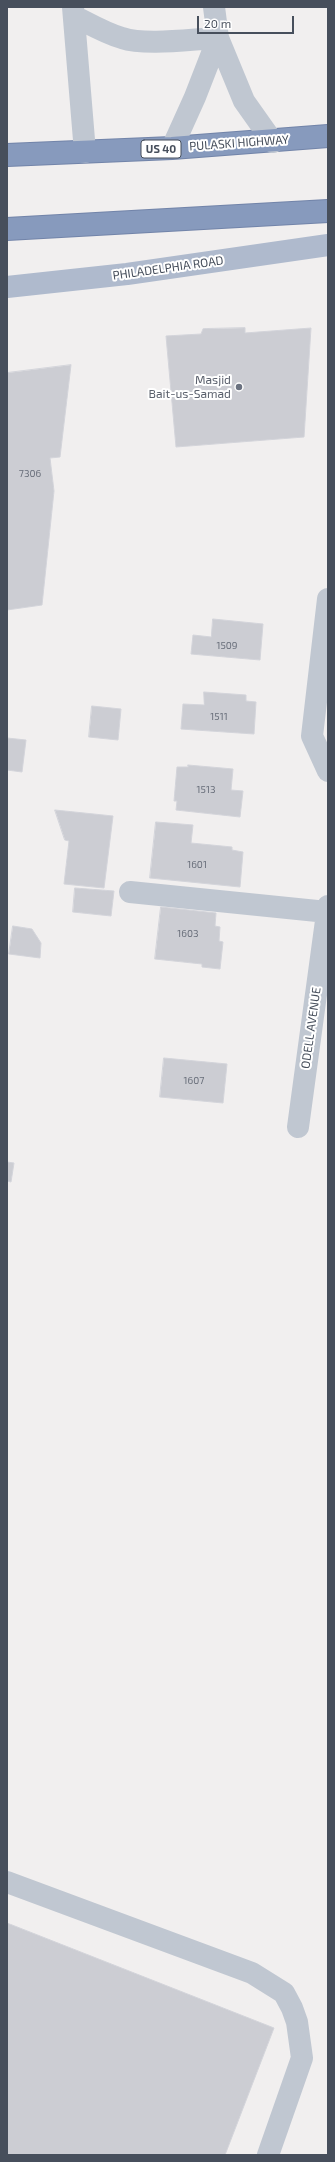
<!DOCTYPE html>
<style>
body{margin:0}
#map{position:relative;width:335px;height:2162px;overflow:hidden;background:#f1efef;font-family:"Exo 2",sans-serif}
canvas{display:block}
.frame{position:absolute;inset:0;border:8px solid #474f5c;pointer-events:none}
.scale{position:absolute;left:197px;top:16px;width:97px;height:18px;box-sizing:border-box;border:2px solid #474f5c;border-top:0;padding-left:5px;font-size:12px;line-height:14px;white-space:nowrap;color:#474f5c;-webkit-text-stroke:3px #fff;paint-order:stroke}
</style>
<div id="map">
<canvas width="335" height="2162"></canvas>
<div class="frame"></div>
<div class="scale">20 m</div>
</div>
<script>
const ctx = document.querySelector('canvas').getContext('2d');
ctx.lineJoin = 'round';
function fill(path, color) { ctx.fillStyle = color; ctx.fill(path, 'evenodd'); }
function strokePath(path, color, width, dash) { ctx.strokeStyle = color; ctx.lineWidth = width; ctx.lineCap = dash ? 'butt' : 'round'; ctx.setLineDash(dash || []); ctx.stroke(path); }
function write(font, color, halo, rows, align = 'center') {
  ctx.font = font + ' "Exo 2",sans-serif'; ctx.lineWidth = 4; ctx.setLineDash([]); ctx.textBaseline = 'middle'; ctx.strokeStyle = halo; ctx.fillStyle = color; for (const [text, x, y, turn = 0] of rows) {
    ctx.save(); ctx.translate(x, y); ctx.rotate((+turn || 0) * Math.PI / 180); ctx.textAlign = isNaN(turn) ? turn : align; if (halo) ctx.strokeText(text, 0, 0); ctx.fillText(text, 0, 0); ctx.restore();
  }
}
const building = new Path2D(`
 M245,328V333L311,328L304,437L176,447L166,336L201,334L203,329Z
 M71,365L60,457L50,458L54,491L42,605L7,610V373Z
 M213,619L263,624L260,660L191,654L193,635L211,637Z
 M204,692L246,695V701L256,702L254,734L181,729L183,704L204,705Z
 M92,706L121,709L118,740L89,737Z
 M7,738L26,740L22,772L7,770Z
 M188,765L233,769L231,790L243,791L240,817L176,810L177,801H174L177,767H188Z
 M55,810L113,816L104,888L64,884L69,841L65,840Z
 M156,822L193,825L191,843L232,847V850L243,852L240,887L150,878Z
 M75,888L114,891L111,916L73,912Z
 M161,907L216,913L215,926L220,927L219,941L223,942L220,969L202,967V964L155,959Z
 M13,926L32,929L41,943L40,958L9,954Z
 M164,1058L227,1064L223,1103L160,1097Z
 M7,1162L14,1163L11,1182L7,1181Z
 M7,1923L274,2028L225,2155H7Z`);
const minor = new Path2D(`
 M73,7L85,152
 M74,16C90,24 105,33 122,38C146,46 192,39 218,38L214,7
 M172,148L195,97L218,38L244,101L273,142
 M328,599L312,736L328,771
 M130,892L327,912
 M298,1127L328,906
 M7,1882L252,1973L284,1993L292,2008L297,2022L302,2058L268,2155`);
const major = new Path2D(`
 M7,287L127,274L328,245`);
const highway = new Path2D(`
 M7,155L172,148L328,136
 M7,229L328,211`);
const markers = [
 [239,387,4,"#6b7280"]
];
const numberNames = [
 ["7306",30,474],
 ["1509",227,646],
 ["1511",219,717],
 ["1513",206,790],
 ["1601",197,865],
 ["1603",188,934],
 ["1607",194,1081]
];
const shields = [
 [161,149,40]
];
const shieldNames = [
 ["US 40",161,149]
];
const streetNames = [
 ["PULASKI HIGHWAY",239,143,-4],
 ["PHILADELPHIA ROAD",168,268,-8],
 ["ODELL AVENUE",311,1028,-82]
];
const worshipNames = [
 ["Masjid",231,380],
 ["Bait-us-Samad",231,394]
];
fill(building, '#cccdd3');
strokePath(building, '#d3d4da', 1);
strokePath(highway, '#7284a9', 24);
strokePath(minor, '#c0c7d1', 22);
strokePath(major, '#afbacd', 22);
strokePath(highway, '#879abd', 22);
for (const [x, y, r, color] of markers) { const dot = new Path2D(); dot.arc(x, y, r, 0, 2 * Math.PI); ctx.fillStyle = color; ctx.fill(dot); strokePath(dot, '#fff', 1.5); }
write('10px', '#686e7a', null, numberNames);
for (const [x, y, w] of shields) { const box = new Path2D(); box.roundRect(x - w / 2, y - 9, w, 18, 3); ctx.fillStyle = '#fff'; ctx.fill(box); strokePath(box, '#474f5c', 1); }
write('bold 11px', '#474f5c', null, shieldNames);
write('12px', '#474f5c', '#fff', streetNames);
write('12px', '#5b616d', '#fff', worshipNames, 'right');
</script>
